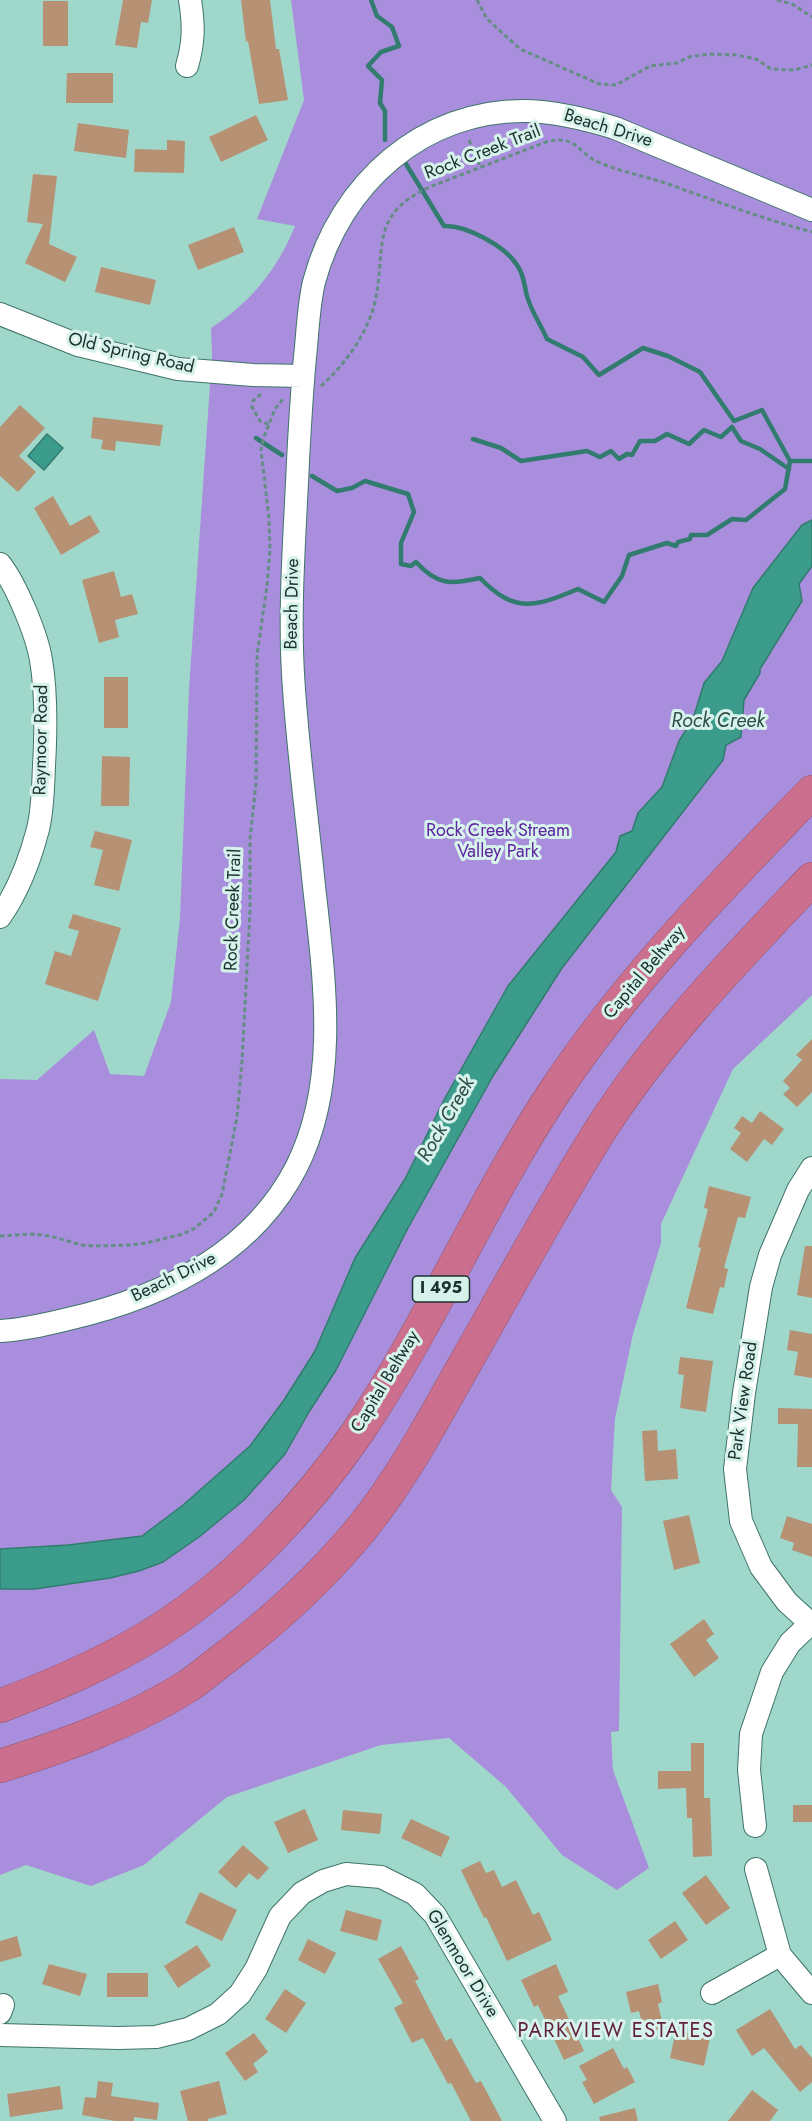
<!DOCTYPE html>
<style>
body{margin:0}
canvas{display:block;background:#a0d7cb}
</style>
<canvas width="812" height="2121"></canvas>
<script>
const ctx = document.querySelector('canvas').getContext('2d');
ctx.lineJoin = 'round';
function fill(path, color) { ctx.fillStyle = color; ctx.fill(path, 'evenodd'); }
function strokePath(path, color, width, dash) { ctx.strokeStyle = color; ctx.lineWidth = width; ctx.lineCap = dash ? 'butt' : 'round'; ctx.setLineDash(dash || []); ctx.stroke(path); }
function write(font, color, halo, rows, align = 'center') {
  ctx.font = font + ' Jost,sans-serif'; ctx.lineWidth = 6; ctx.setLineDash([]); ctx.textBaseline = 'middle'; ctx.strokeStyle = halo; ctx.fillStyle = color; for (const [text, x, y, turn = 0] of rows) {
    ctx.save(); ctx.translate(x, y); ctx.rotate((+turn || 0) * Math.PI / 180); ctx.textAlign = isNaN(turn) ? turn : align; if (halo) ctx.strokeText(text, 0, 0); ctx.fillText(text, 0, 0); ctx.restore();
  }
}
const green = new Path2D(`
 M291,0H812V995L733,1069L661,1224V1243L633,1334L615,1419L611,1490L622,1507L619,1731L611,1732L613,1770L649,1868L617,1890L562,1855L506,1787L449,1738L381,1745L227,1797L144,1865L91,1886L26,1865L0,1875V1079L37,1080L94,1030L110,1074L144,1076L171,1002L180,918L189,689L212,355L211,328C251,302 277,270 295,226L257,219L304,100Z`);
const water = new Path2D(`
 M47,434L63,448L44,470L28,456Z
 M812,520V566L799,584L802,601L760,669V673L744,700L741,737L726,745L723,760L562,968L493,1076L408,1228L336,1370L309,1412L285,1454L244,1500L199,1537L163,1562L139,1571L110,1578L35,1589H0V1549L68,1545L142,1536L183,1505L250,1446L284,1400L315,1351L355,1258L405,1179L445,1098L508,986L616,852L620,836L632,831L638,813L662,787L679,741L693,719L704,683L722,661L753,588L802,525Z`);
const stream = new Path2D(`
 M371,0L377,16L392,27L399,46L381,52L368,66L382,80L380,103L385,111V140
 M406,164L444,226C466,225 505,246 517,265C524,274 524,285 527,296C531,311 541,325 547,339L583,357L599,375L643,348L668,356L700,372L734,421L762,410L790,461H812
 M256,438L282,455
 M473,439L501,448L521,461L587,451L600,457L611,451L619,459L627,454L632,455L640,441H655L667,434L689,444L704,430L721,437L732,427L741,441L760,449L789,469
 M312,476L337,491L352,488L365,481L408,494L414,512L401,543V564L411,566L416,562C438,586 450,584 480,578C515,614 535,607 578,589L604,602L622,576L629,555L667,543L676,546L678,542L690,539L691,535H707L732,519L746,520L785,489L790,461`);
const building = new Path2D(`
 M123,0H152L148,23L141,22L137,48L115,45Z
 M241,0H270L276,49H279L288,100L259,104L248,41L246,42Z
 M43,1H68V46H43Z
 M67,73H113V103H66Z
 M256,115L268,140L221,162L209,137Z
 M78,123L129,130L126,158L74,151Z
 M167,140L185,141L184,173L134,172L135,149L167,150Z
 M33,174L57,176L49,244L77,257L65,282L25,263L43,224L27,222Z
 M234,227L244,252L198,270L188,245Z
 M101,267L156,280L150,305L95,292Z
 M20,405L45,428L19,456L36,472L18,492L0,476V427Z
 M93,417L163,425L160,446L116,441L115,451L101,449L103,440L91,438Z
 M53,496L70,526L90,515L100,532L61,555L34,508Z
 M114,571L121,597L132,594L138,614L115,620L119,637L99,643L82,580Z
 M104,677H128V728H104Z
 M102,756L130,757L129,806H101Z
 M95,831L132,840L119,891L94,885L103,850L90,847Z
 M73,914L121,928L98,1001L45,984L55,951L71,956L79,931L68,928Z
 M812,1039V1092L797,1107L783,1094L790,1088L783,1081L802,1060L796,1055Z
 M760,1111L784,1129L772,1145L764,1139L747,1162L730,1149L741,1133L734,1128L742,1116L752,1123Z
 M709,1186L751,1197L745,1218L738,1217L724,1268L728,1269L724,1288L720,1287L713,1314L686,1308L701,1248L698,1247L708,1209L704,1208Z
 M805,1246H812V1298L797,1295Z
 M790,1330L812,1334V1378L794,1375L798,1352L787,1350Z
 M680,1357L713,1361L706,1412L680,1408L684,1375L678,1374Z
 M778,1408L812,1409V1467H797L798,1424H778Z
 M657,1430L658,1451L676,1449L678,1479L645,1481L642,1431Z
 M689,1515L700,1563L674,1570L663,1521Z
 M787,1516L812,1524V1557L792,1550L794,1543L780,1538Z
 M704,1619L714,1634L706,1640L719,1658L694,1677L670,1644Z
 M691,1743H704V1798H710L712,1856L693,1857L692,1818H687L686,1788L658,1789V1771H691Z
 M793,1805H812V1822H793Z
 M305,1809L318,1840L288,1853L274,1822Z
 M343,1810L382,1814L380,1834L341,1830Z
 M411,1819L450,1837L441,1857L401,1838Z
 M243,1845L269,1868L258,1880L249,1873L236,1888L218,1872Z
 M480,1861L486,1873L494,1870L502,1887L516,1880L533,1915L539,1912L552,1940L507,1961L486,1917L484,1918L461,1870Z
 M706,1875L730,1908L706,1925L682,1893Z
 M200,1892L237,1910L222,1941L185,1923Z
 M346,1910L382,1920L377,1941L340,1931Z
 M675,1921L688,1940L661,1959L648,1940Z
 M17,1936L22,1956L0,1962V1941Z
 M308,1939L336,1953L325,1974L298,1960Z
 M197,1945L211,1966L178,1988L164,1966Z
 M401,1946L419,1979L415,1981L446,2041L451,2038L476,2083L481,2081L502,2121H471L451,2083L448,2084L423,2038L412,2043L394,2008L403,2003L378,1959Z
 M49,1964L87,1974L80,1996L42,1984Z
 M556,1964L568,1992L558,1996L584,2051L564,2060L538,2005L534,2007L521,1980Z
 M107,1973H148V1997H107Z
 M658,1984L662,2002L658,2004L664,2030L645,2035L639,2011L631,2013L626,1992Z
 M285,1989L306,2003L286,2033L265,2019Z
 M770,2009L795,2049L801,2045L812,2058V2082L800,2092L764,2048L752,2056L736,2030Z
 M676,2030L710,2038L704,2066L670,2058Z
 M254,2033L268,2052L253,2064L258,2072L245,2081L225,2053Z
 M613,2048L624,2069L627,2067L635,2082L594,2104L582,2082L587,2080L579,2066Z
 M98,2081L113,2083L111,2096L159,2103L157,2120L134,2117V2121H115L82,2115L85,2097L96,2098Z
 M219,2081L227,2114L208,2119V2121H188L180,2091Z
 M60,2086L63,2109L10,2117L7,2094Z
 M752,2090L778,2110L770,2121H728Z
 M635,2108L638,2121H600L599,2117Z`);
const path = new Path2D(`
 M477,0L487,19L520,49L599,84L616,85L650,66L677,63L689,57L708,54L736,55L756,59L771,69L794,70L812,65
 M777,0L792,4L812,17
 M469,140L481,168
 M321,386C344,366 366,335 374,306C388,250 366,215 432,186L546,142C577,134 576,152 598,162C621,172 645,176 668,184C716,201 763,219 812,232
 M261,394L253,401L252,407L260,421L270,425
 M0,1236L32,1234L50,1236L82,1245L96,1246L130,1245L146,1243L183,1234L195,1228L214,1212L222,1194L237,1117L242,1061L250,911V839L256,783L257,655L267,586L270,550L269,519L261,450L264,437L275,409L283,399`);
const minor = new Path2D(`
 M187,66C194,42 194,25 190,0
 M0,314L78,345L178,369L253,375L303,376
 M0,564C16,584 37,635 41,660C47,695 46,731 44,766C43,787 43,809 38,829C30,860 18,891 0,917
 M0,1331C22,1330 43,1325 64,1320C158,1299 250,1257 296,1168C340,1082 324,977 314,886C307,815 297,745 293,674C289,603 295,532 298,461C300,423 302,385 306,347C308,325 309,303 314,282C340,184 423,109 527,111C558,112 586,119 615,128L812,210
 M810,1623L787,1602L761,1567L741,1521L735,1469L744,1393L761,1287L770,1255L798,1190L812,1168
 M755,1826L749,1770L751,1734L772,1672L790,1643L812,1622
 M756,1869L780,1955L812,1993
 M712,1993L780,1955
 M0,2006L3,2005L0,2013
 M0,2035L118,2038L156,2037L188,2029L218,2014L240,1994L256,1969L280,1916L302,1893L323,1881L346,1874L381,1877L415,1894L435,1915L555,2121`);
const highway = new Path2D(`
 M0,1706C55,1685 109,1662 158,1631C235,1582 306,1507 357,1433C431,1324 482,1201 555,1091C628,981 720,887 812,792
 M0,1766C64,1746 131,1722 188,1686C200,1678 211,1668 222,1660C274,1621 321,1578 362,1528C399,1482 429,1428 458,1376C505,1294 550,1210 601,1129C660,1037 737,958 812,879`);
const shields = [
 [441,1289,57]
];
const shieldNames = [
 ["I 495",441,1289]
];
const streetNames = [
 ["Beach Drive",608,129,17],
 ["Rock Creek Trail",483,153,-21],
 ["Old Spring Road",131,354,13],
 ["Beach Drive",293,604,-89],
 ["Raymoor Road",42,740,-89],
 ["Rock Creek Trail",234,910,-88],
 ["Capital Beltway",645,973,-50],
 ["Beach Drive",174,1278,-26],
 ["Capital Beltway",386,1382,-59],
 ["Park View Road",744,1401,-82],
 ["Glenmoor Drive",462,1964,59]
];
const parkNames = [
 ["Rock Creek Stream",498,832],
 ["Valley Park",498,853]
];
const waterNames = [
 ["Rock Creek",718,722],
 ["Rock Creek",447,1120,-60]
];
const neighbourhoodNames = [
 ["PARKVIEW ESTATES",616,2032]
];
fill(green, '#a98edd');
fill(water, '#3b9c8b');
strokePath(water, '#317c6e', 1.5);
strokePath(stream, '#317c6e', 4.5);
fill(building, '#b69174');
strokePath(minor, '#3f7469', 24);
strokePath(highway, '#8e596c', 34);
strokePath(path, '#648d84', 3, [4.5, 3]);
strokePath(minor, '#fff', 22);
strokePath(highway, '#cc6f8f', 33);
for (const [x, y, w] of shields) { const box = new Path2D(); box.roundRect(x - w / 2, y - 13, w, 26, 4.5); ctx.fillStyle = '#d6f2eb'; ctx.fill(box); strokePath(box, '#1a312c', 1.5); }
write('bold 16px', '#1a312c', null, shieldNames);
write('18px', '#1a312c', '#d6f2eb', streetNames);
write('18px', '#5d23a0', '#d6f2eb', parkNames);
write('italic 20px', '#304d47', '#d6f2eb', waterNames);
ctx.letterSpacing = '1.5px';
write('20px', '#62203a', '#d6f2eb', neighbourhoodNames);
ctx.letterSpacing = '0px';
</script>
